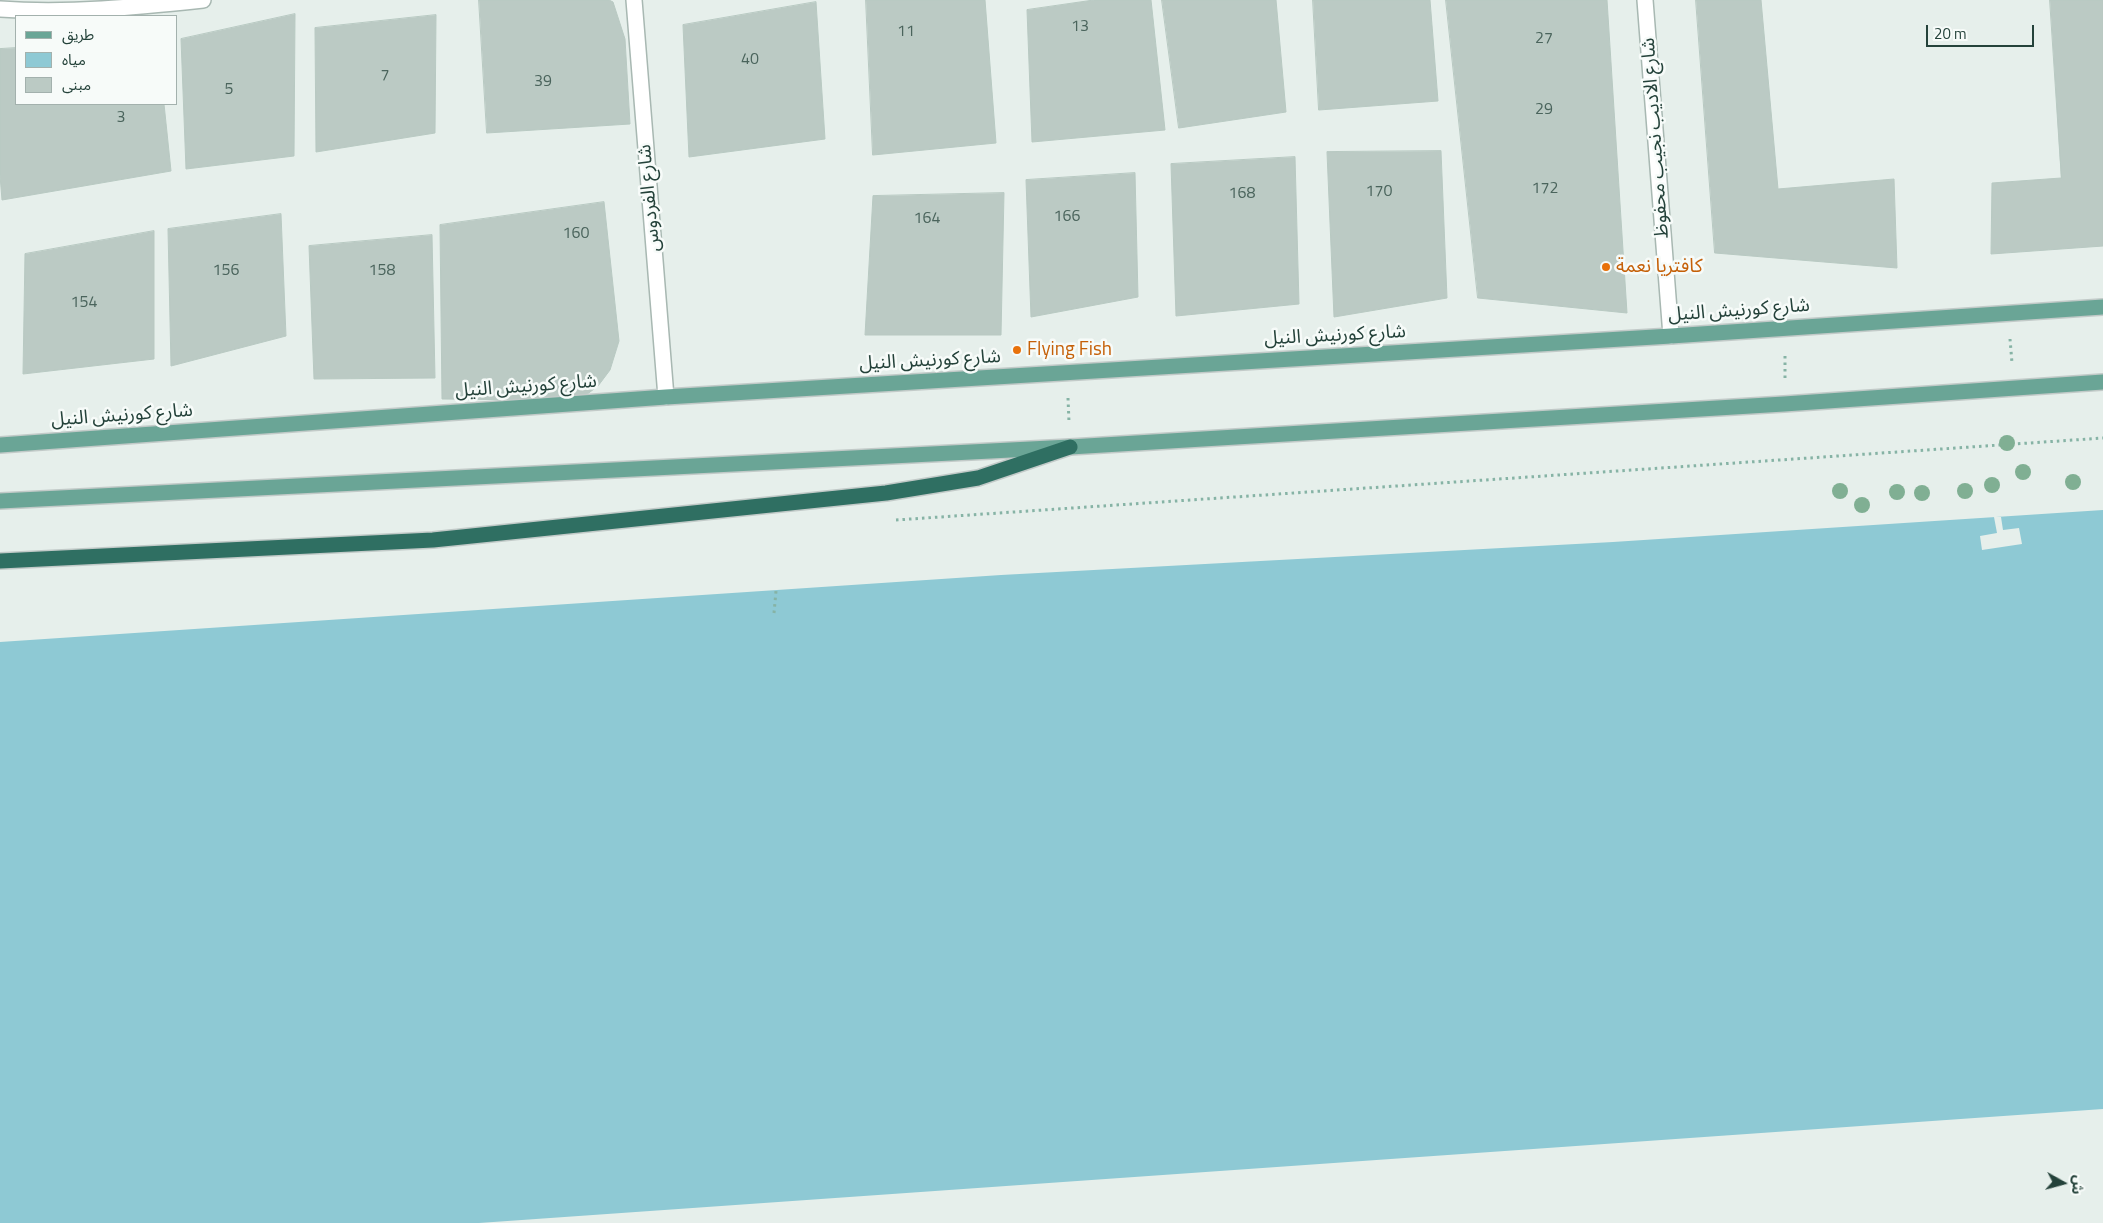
<!DOCTYPE html>
<meta charset="utf-8">
<style>
body{margin:0}
#map{position:relative;width:2103px;height:1223px;overflow:hidden;background:#e6efeb;font-family:"Titillium Web","Noto Sans Arabic",sans-serif}
canvas{display:block}
.legend{position:absolute;left:15px;top:15px;width:162px;height:90px;box-sizing:border-box;background:#f7fbf9;border:1px solid #a3b1ad;margin:0;padding:6px 9px;list-style:none;font-size:15px;color:#24423a}
.legend li{display:flex;align-items:center;gap:10px;height:25px}
.legend b{width:25px;border:1px solid #a3b1ad}
.north{position:absolute;left:2038px;top:1158px;width:50px;height:50px;-webkit-text-stroke:4px #f7fbf9;paint-order:stroke;rotate:97deg;font-size:14px;font-weight:700;line-height:20px;text-align:center;color:#24423a}
.north::after{content:'';display:block;margin:auto;width:18px;height:22px;background:#24423a;clip-path:polygon(50% 0,100% 100%,50% 72%,0 100%)}
.scale{position:absolute;left:1926px;top:25px;width:108px;height:22px;box-sizing:border-box;border:2px solid #24423a;border-top:0;padding-left:6px;font-size:15px;line-height:18px;white-space:nowrap;color:#24423a;-webkit-text-stroke:4px #f7fbf9;paint-order:stroke}
</style>
<div id="map">
<canvas width="2103" height="1223"></canvas>
<ul class="legend">
<li><b style="height:6px;background:#6aa596"></b>طريق</li>
<li><b style="height:14px;background:#8ec9d4"></b>مياه</li>
<li><b style="height:14px;background:#bbcac4"></b>مبنى</li>
</ul>
<div class="north">ش</div>
<div class="scale">20 m</div>
</div>
<script>
const ctx = document.querySelector('canvas').getContext('2d');
ctx.lineJoin = 'round';
function fill(path, color) { ctx.fillStyle = color; ctx.fill(path, 'evenodd'); }
function strokePath(path, color, width, dash) { ctx.strokeStyle = color; ctx.lineWidth = width; ctx.lineCap = dash ? 'butt' : 'round'; ctx.setLineDash(dash || []); ctx.stroke(path); }
function write(font, color, halo, rows, align = 'center') {
  ctx.font = font + ' "Titillium Web","Noto Sans Arabic",sans-serif'; ctx.lineWidth = 5; ctx.setLineDash([]); ctx.textBaseline = 'middle'; ctx.strokeStyle = halo; ctx.fillStyle = color; for (const [text, x, y, turn = 0] of rows) {
    ctx.save(); ctx.translate(x, y); ctx.rotate((+turn || 0) * Math.PI / 180); ctx.textAlign = isNaN(turn) ? turn : align; if (halo) ctx.strokeText(text, 0, 0); ctx.fillText(text, 0, 0); ctx.restore();
  }
}
const water = new Path2D(`
 M2103,510V1109L479,1223H0V642L1001,575L1613,542Z`);
const pier = new Path2D(`
 M1994,517H2001L2003,530L2019,528L2022,544L1982,550L1980,536L1997,533Z`);
const building = new Path2D(`
 M479,0H609L613,2L625,39L630,124L487,133Z
 M866,0H985L996,143L873,155Z
 M1094,0H1151L1165,130L1032,142L1027,10Z
 M1162,0H1276L1286,112L1179,128Z
 M1313,0H1430L1438,101L1319,110Z
 M1446,0H1607L1627,313L1478,298Z
 M1696,0H1761L1778,189L1894,179L1897,268L1715,253Z
 M2050,0H2103V246L1991,254L1992,183L2061,178Z
 M816,2L825,139L689,157L683,25Z
 M295,14L294,156L186,169L181,39Z
 M436,15L435,133L316,152L315,28Z
 M16,48V104H164L171,171L2,200L0,175V49Z
 M1441,151L1447,298L1334,317L1327,152Z
 M1295,157L1299,304L1176,316L1171,164Z
 M1135,173L1138,297L1031,317L1026,180Z
 M1004,193L1001,335H865L873,196Z
 M604,202L619,341L610,370L598,386L582,398L536,400L442,399L440,225Z
 M281,214L286,336L171,366L168,229Z
 M154,231V359L23,374L25,254Z
 M432,235L435,378L314,379L309,246Z`);
const path = new Path2D(`
 M2010,339L2012,363
 M1785,378V354
 M1068,398L1069,422
 M896,520L2103,438
 M774,613L776,591`);
const minor = new Path2D(`
 M634,0L666,397
 M1645,0L1671,336
 M0,9C68,14 136,7 203,0`);
const primary = new Path2D(`
 M0,445L666,397L1671,336L2103,307
 M0,501L1070,447L1784,404L2103,382`);
const motorway = new Path2D(`
 M0,561L433,540L886,493L978,478L1070,447`);
const trees = [
 [2007,443],
 [2023,472],
 [2073,482],
 [1992,485],
 [1840,491],
 [1965,491],
 [1897,492],
 [1922,493],
 [1862,505]
];
const markers = [
 [1606,267,5,"#e8710a"],
 [1017,350,5,"#e8710a"]
];
const numberNames = [
 ["13",1080,27],
 ["11",906,32],
 ["27",1544,39],
 ["40",750,60],
 ["7",385,76],
 ["39",543,82],
 ["5",229,90],
 ["29",1544,110],
 ["3",121,118],
 ["172",1545,189],
 ["170",1379,192],
 ["168",1242,194],
 ["166",1067,217],
 ["164",927,219],
 ["160",576,234],
 ["156",226,271],
 ["158",382,271],
 ["154",84,303]
];
const streetNames = [
 ["شارع الاديب نجيب محفوظ",1656,138,-94],
 ["شارع الفردوس",650,198,-95],
 ["شارع كورنيش النيل",1739,311,-4],
 ["شارع كورنيش النيل",1335,336,-3],
 ["شارع كورنيش النيل",930,361,-3],
 ["شارع كورنيش النيل",526,387,-4],
 ["شارع كورنيش النيل",122,416,-4]
];
const foodNames = [
 ["كافتريا نعمة",1616,267],
 ["Flying Fish",1027,350]
];
fill(water, '#8ec9d4');
fill(pier, '#e6efeb');
fill(building, '#bbcac4');
strokePath(building, '#b8c9c2', 1);
strokePath(minor, '#a8b8b2', 18);
strokePath(primary, '#c2cac8', 18);
strokePath(motorway, '#c2cac8', 18);
strokePath(path, '#86b3a5', 3, [2.5, 4]);
strokePath(minor, '#fff', 15);
strokePath(primary, '#6aa596', 15);
strokePath(motorway, '#2f6f62', 15);
ctx.fillStyle = '#80af93';
for (const [x, y] of trees) { ctx.beginPath(); ctx.arc(x, y, 8, 0, 2 * Math.PI); ctx.fill(); }
for (const [x, y, r, color] of markers) { const dot = new Path2D(); dot.arc(x, y, r, 0, 2 * Math.PI); ctx.fillStyle = color; ctx.fill(dot); strokePath(dot, '#f7fbf9', 2); }
write('16px', '#4a645c', null, numberNames);
write('19px', '#24423a', '#f7fbf9', streetNames);
write('19px', '#c56008', '#f7fbf9', foodNames, 'left');
</script>
